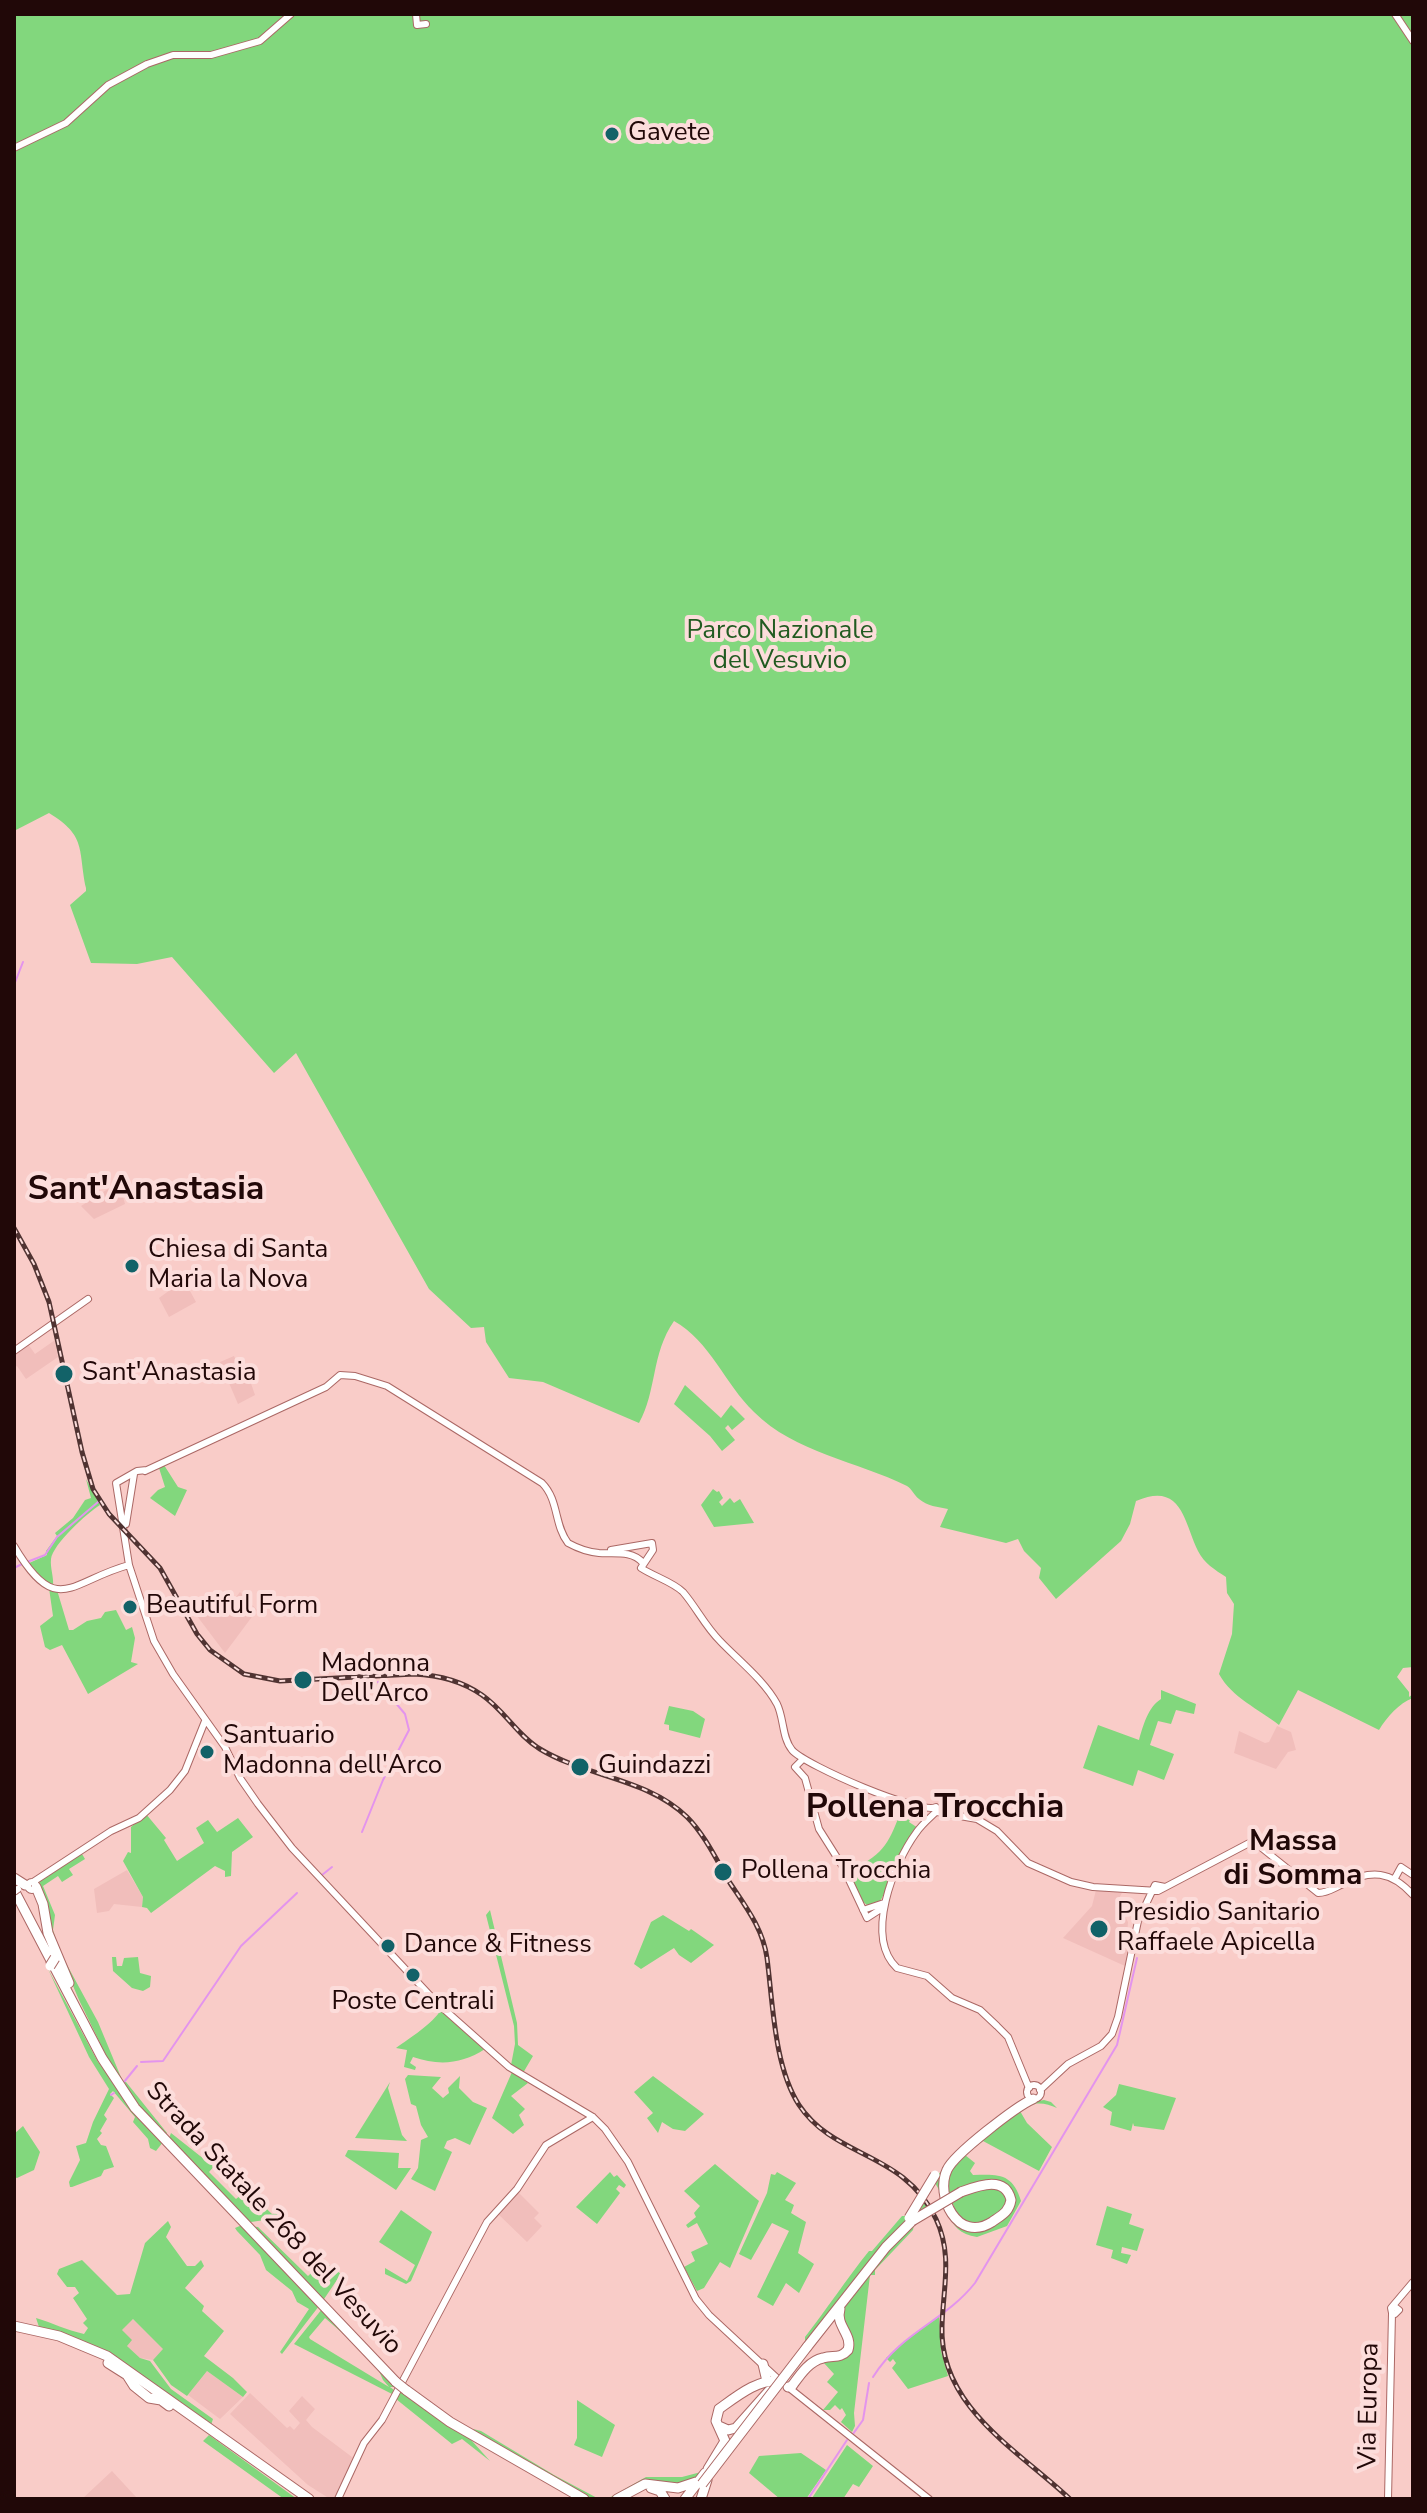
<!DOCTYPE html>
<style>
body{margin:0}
#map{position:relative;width:1427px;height:2513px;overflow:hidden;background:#f9ccc8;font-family:"Nunito Sans",sans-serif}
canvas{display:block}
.frame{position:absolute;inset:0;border:16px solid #210808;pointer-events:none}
</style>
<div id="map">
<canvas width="1427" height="2513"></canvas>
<div class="frame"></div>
</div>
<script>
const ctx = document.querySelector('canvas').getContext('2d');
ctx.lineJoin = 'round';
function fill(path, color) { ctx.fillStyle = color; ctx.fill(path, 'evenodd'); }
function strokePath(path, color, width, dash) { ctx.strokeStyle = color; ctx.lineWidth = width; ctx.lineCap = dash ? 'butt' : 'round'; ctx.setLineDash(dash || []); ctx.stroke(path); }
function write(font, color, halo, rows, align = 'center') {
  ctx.font = font + ' "Nunito Sans",sans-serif'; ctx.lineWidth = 8; ctx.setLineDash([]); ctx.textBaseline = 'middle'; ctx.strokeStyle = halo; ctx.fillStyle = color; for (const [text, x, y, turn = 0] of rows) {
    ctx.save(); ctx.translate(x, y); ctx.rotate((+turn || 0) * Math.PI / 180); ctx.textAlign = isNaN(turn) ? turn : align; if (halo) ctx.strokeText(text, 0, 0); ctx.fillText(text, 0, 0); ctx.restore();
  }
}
const built = new Path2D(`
 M119,1182L125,1204L94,1219L81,1206Z
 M184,1280L196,1302L169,1317L159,1298Z
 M55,1340L58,1357L26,1379L17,1366L14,1368V1354L28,1344L35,1354Z
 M234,1356L239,1368L245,1366L255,1395L238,1404L220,1362Z
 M240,1592L257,1610L225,1653L197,1616L216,1596L229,1606Z
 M1277,1726L1291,1732L1296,1750L1288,1752L1276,1769L1234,1753L1239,1731L1265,1743L1269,1742Z
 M127,1870L143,1897L142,1907L114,1904L109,1911L97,1913L94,1889Z
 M1096,1890L1123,1891L1117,1902L1128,1922L1127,1935L1131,1941L1125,1966L1063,1938L1092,1906Z
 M517,2191L539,2213L534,2218L542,2226L527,2242L497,2213Z
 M133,2319L164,2349L153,2360L140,2358L127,2346L122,2330Z
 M207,2371L243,2397L220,2419L188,2395Z
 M250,2393L287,2428L290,2426L294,2430L300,2423L289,2411L302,2396L315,2409L306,2420L312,2427L352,2457L357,2455L335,2499H330L308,2485L230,2414Z
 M112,2471L136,2497L133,2499H82Z`);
const green = new Path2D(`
 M14,14H1413V1667L1403,1668L1397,1677L1409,1692V1697L1413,1694V1698C1399,1703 1387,1717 1379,1730L1298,1690L1279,1725C1259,1709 1232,1698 1219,1674L1232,1634L1234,1604L1227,1593L1226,1577C1215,1570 1204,1563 1198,1551C1184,1522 1182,1481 1136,1501L1130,1524L1121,1541L1056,1599L1039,1578L1041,1568L1024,1551L1018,1539L1006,1543L940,1527L948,1509C938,1507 927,1506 919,1499C914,1495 912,1489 907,1486C857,1461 795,1453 754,1412C725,1384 710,1341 674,1321C651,1354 657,1391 639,1423L543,1382L509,1378L486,1342L484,1327L471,1328L429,1289L296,1053L274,1073L172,957L137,964L91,963L70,905L86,891V888C78,850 87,836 49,813L14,831Z
 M685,1385L721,1418L731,1405L745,1419L732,1430L728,1425L725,1428L735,1440L722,1451L710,1436L674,1404Z
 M164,1465L178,1487L187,1490L175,1516L150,1498L158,1490L165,1487L159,1468Z
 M86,1479L100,1505C87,1513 53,1544 51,1559C50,1568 54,1577 53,1586L44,1582L27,1564L47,1555L46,1551L57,1536L55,1533L73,1518L85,1500L91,1498Z
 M713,1489L717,1492L719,1491L723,1498L719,1502L722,1506L730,1498L734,1503L740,1499L754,1523L714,1527L701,1505Z
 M49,1588L57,1590L69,1630H73L87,1621L101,1618L105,1612L116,1610L126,1630L132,1627L135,1638L131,1662L138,1664L88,1694L62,1645L50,1650L45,1647L40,1626L53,1616Z
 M1161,1690L1196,1704L1194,1714L1176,1710L1171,1724L1158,1721L1150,1745L1174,1754L1164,1780L1138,1770L1133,1786L1083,1768L1098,1725L1139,1740C1143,1726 1148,1707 1161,1699Z
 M669,1706L693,1711L705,1719L700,1738L669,1730V1725L664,1724Z
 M903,1806H909L908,1810L914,1812L909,1822L918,1828C900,1850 894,1879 879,1903L867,1905C858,1898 849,1883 851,1871C887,1851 888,1844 903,1806Z
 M146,1814L166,1838L164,1840L177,1861L204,1843L196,1828L208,1820L217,1832L238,1818L253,1837L232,1852L231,1876L225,1877V1871L215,1866L151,1913L147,1908L142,1907L143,1897L123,1861L128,1852L131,1853V1827Z
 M77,1854H82L85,1859L69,1869L73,1875L62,1882L58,1876L43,1886L55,1915L53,1930L60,1952L98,2022L123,2082H126L167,2133L166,2136H163L118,2080L79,2000L49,1929L38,1888L40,1880Z
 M490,1910L517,2023L518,2045L533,2056L523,2073L511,2065L515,2044L514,2026L486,1915Z
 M663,1915L689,1931L691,1929L714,1945L691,1963L679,1955L674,1948L641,1969L634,1964L651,1922Z
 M112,1957H116L117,1966H122L124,1958L138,1957L140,1973L151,1976L150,1987L143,1991L132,1988L113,1971Z
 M48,1969L98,2062L163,2142L156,2151L150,2148L148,2139L133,2122L135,2117L113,2091L110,2094L114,2098L104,2115L107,2119L100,2131L102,2133L97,2139L101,2145L106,2146L114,2167L104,2170L101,2176L72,2187H70L69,2182L80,2160L76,2146L86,2143L93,2122L109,2089L89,2057Z
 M441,2010L485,2049C462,2064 439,2066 413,2057L410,2063L416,2067L415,2070L404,2067L407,2050L396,2048C410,2038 432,2024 441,2010Z
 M512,2072L528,2083L511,2096L525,2109L519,2115L524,2125L513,2134L492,2118Z
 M408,2075L441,2077L432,2088L443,2098L449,2093L448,2088L460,2076L459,2088L473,2102L487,2108L470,2145L455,2138L447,2141L444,2148L452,2152L435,2191L411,2179L418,2168L421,2140L428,2137L421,2125L416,2106L411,2104L405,2079Z
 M653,2076L704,2114L685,2131L673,2129L662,2122L658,2133L647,2118L653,2113L634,2092Z
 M390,2082L388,2088L402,2135L407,2141L355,2138Z
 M1119,2084L1176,2098L1164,2130L1134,2126L1133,2123L1131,2131L1110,2125L1112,2112L1103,2107L1116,2095Z
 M1044,2100L1051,2102L1057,2108C1045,2103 1034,2100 1020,2111L1027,2123L1052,2147L1039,2171L983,2141L965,2155L975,2163L970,2171L973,2175C998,2174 1013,2173 1021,2201L1007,2226L977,2237C943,2232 949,2201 933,2180L949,2163C941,2177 942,2189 948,2204C962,2238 984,2237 1010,2213C1014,2209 1016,2202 1014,2196C1007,2168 971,2184 955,2191L956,2195L997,2185C1008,2189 1012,2196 1008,2207C994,2218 980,2231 963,2223L958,2218L947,2187L953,2163L1023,2104Z
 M23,2126L40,2152L34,2170L17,2178L14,2177V2134Z
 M171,2133L209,2163L216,2160L218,2162L209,2172L236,2199L247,2190L272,2214L280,2213L285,2217L251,2222L244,2220L168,2141Z
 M348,2150L399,2153L398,2168H411L396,2190L345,2156Z
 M715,2164L759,2201L730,2268L720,2262L704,2288L697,2291L684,2267L695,2261L691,2252L708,2244L697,2223L688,2228L686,2225L696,2217L694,2213L700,2206L684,2191Z
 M610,2172L614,2177L617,2175L626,2185L624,2188L619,2185L616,2189L620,2193L597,2224L576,2207Z
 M777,2172L796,2183L785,2200L794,2205L791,2213L806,2222L798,2253L814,2264L799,2293L786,2283L773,2306L757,2297L789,2231L772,2223L751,2260L739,2254L767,2193L771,2174L775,2175Z
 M921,2199L930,2212L914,2225L913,2230L875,2270V2275H870L854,2413L855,2426L852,2432L841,2422L846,2415L842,2408L840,2410L835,2405L830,2410H823L838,2392L827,2382L834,2374L823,2362L846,2355L841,2307Z
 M1107,2206L1132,2214L1129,2224L1144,2229L1137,2251L1122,2247L1121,2253L1131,2255L1127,2264L1111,2258L1113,2250L1096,2245Z
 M401,2210L432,2232L411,2281L406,2284L385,2274V2268L407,2281L415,2265L379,2242Z
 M902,2216H907L905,2221L878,2250L805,2342V2337C827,2309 847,2278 869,2251H872Z
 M168,2221L171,2227L166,2237L187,2266H195L201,2260L204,2266L185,2288L204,2306L202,2311L224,2331L204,2356L233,2378L247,2392L243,2397L207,2371L187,2396L171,2385L153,2360L163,2349L133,2319L122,2330L132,2340L127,2346L140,2358L150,2361L171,2389L213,2419L211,2425L68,2335L39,2327L36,2318C53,2323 66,2330 84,2334L88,2328L83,2323L87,2319L73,2298L79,2293L75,2287H67L57,2274L59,2269L82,2260L117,2295L130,2294L145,2243Z
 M242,2225L319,2306L282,2354L280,2352L309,2309L297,2302L292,2291L266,2270L260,2255L237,2231L235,2228Z
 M249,2226L258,2227L308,2276L324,2261L341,2274L322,2302Z
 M322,2309L355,2344L325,2318L309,2337L310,2339L389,2387L383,2380L379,2371L395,2387H390L394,2390L392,2394L294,2344Z
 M939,2316L941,2351L948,2376L908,2389L892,2368L896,2363L893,2359L890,2362L886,2358L910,2337Z
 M401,2389L464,2432L490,2461L462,2439L452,2444L396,2399Z
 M577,2400L615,2425L602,2457L574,2445L577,2438Z
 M473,2429L481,2431L554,2475L599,2499L609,2498L646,2477H682L701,2472L694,2480L684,2485L648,2481L614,2499H591L478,2435Z
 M209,2435L297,2499H284L203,2441Z
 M847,2445L873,2466L859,2487L853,2484L843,2499H813L812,2498Z
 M801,2453L826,2470L806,2499H780L749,2473L759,2456Z`);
const stream = new Path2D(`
 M14,985L23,962
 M27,1562L45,1555L57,1537L98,1502
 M14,1568L22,1564
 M362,1832L383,1780L409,1730L405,1714L378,1682
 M322,1875L332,1867
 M141,2062L163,2061L241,1946L297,1893
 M124,2082L137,2066
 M111,2095L114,2093
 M873,2377C902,2331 944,2322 975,2283L1117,2045L1137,1958
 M853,2434L863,2420L869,2383
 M808,2499L847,2440`);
const secondary = new Path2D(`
 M416,14L417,25L426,24
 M1395,14L1413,41
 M14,148L66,123L108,85L147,64L173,55H211L260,41L291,14
 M14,1351L88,1299
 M147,1470L137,1471L116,1483L129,1565L154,1641L173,1674L225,1747L240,1778L258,1804L292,1848L437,2003L509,2067L593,2117L605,2129L628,2162L696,2299L709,2315L779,2380
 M145,1471L326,1387L340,1375L355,1376L387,1386L542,1483C559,1500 554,1525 568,1543C577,1548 588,1552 599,1553C614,1554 632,1550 643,1563
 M126,1524L134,1474
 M14,1546C57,1619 70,1581 129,1565
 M611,1550L652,1543L653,1550L641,1568C653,1576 673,1582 683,1592C696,1607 705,1626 720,1641C738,1660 764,1680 777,1704C784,1718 782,1738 792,1750C806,1766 921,1815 936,1807L942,1813
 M802,1760L795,1767L805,1778L819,1829L843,1867L867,1918L884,1907
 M938,1810C931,1817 922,1824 916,1833C894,1863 864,1937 897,1968L927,1976L952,1998L980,2010L997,2026L1008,2037L1029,2088
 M937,1812L977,1819L997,1831L1028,1863L1071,1882L1093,1887L1158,1891L1253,1841L1318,1893C1328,1893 1334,1888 1343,1884C1371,1869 1391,1871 1413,1895
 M1395,1878L1401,1867L1413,1875
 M28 1886a4 4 0 1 1 8 0a4 4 0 1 1-8 0Z
 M33,1882L111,1831L139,1818L170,1790L185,1771L205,1721
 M863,1910L884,1903
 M1027 2092a7 7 0 1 1 14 0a7 7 0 1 1-14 0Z
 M1040,2090L1068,2064L1101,2046L1112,2034L1118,2017L1138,1921L1155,1885L1165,1887
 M1394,2306L1399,2310L1395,2314L1392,2313L1391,2308L1413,2282
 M788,2387L929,2499
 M338,2499L364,2443L382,2420L487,2222L517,2189L546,2145L593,2117
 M1388,2499L1392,2313`);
const highway = new Path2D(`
 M14,1878L25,1885
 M36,1887L43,1904L48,1933L69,1983
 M14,1890L102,2058L135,2108L396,2382
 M961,2192C978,2186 1005,2175 1011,2200C1009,2212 1002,2215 992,2222C957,2244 935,2195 947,2170C954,2154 1017,2106 1033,2099
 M14,2326L59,2336L107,2356L309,2499
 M807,2347L886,2247L912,2221
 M108,2363L127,2375L134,2386L149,2398L161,2400L169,2406
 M763,2364L766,2377
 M788,2387L792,2386C800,2375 809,2361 823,2358C834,2355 840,2359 848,2350C853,2334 835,2326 840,2309
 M406,2390L450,2422L584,2499
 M719,2426L728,2430L736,2428L769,2391
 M708,2469L725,2441L716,2421L719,2409C737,2396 759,2378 781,2381
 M651,2488L660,2491L665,2499
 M617,2499L645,2484L678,2488L696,2482
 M685,2499L705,2473
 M701,2499L707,2480`);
const rail = new Path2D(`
 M14,1228L34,1264L49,1302L82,1452L93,1489L109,1514L160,1568L197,1634L210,1650L244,1674L280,1681L414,1674C438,1675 462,1681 482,1695C504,1710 517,1735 540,1749C586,1777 647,1778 687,1817C705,1835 717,1861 730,1883C746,1907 763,1929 767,1958C773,2004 774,2066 799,2105C835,2159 904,2151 936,2219C953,2255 943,2288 942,2326C939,2407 1018,2450 1070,2499`);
const secondaryBridge = new Path2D(`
 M14,1892L18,1889`);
const highwayBridge = new Path2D(`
 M50,1966L55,1958
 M909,2218L935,2175
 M912,2221L961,2192
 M396,2382L406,2390
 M702,2484L807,2347`);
const markers = [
 [612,134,8,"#126268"],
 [132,1266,8,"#126268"],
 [64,1374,10,"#126268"],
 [130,1607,8,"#126268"],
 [303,1680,10,"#126268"],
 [207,1752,8,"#126268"],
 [580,1767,10,"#126268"],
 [723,1872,10,"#126268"],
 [1099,1929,10,"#126268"],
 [388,1946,8,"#126268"],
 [413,1975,8,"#126268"]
];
const poiNames = [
 ["Gavete",628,134],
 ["Chiesa di Santa",148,1251],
 ["Maria la Nova",148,1281],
 ["Sant'Anastasia",82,1374],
 ["Beautiful Form",146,1607],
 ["Madonna",321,1665],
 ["Dell'Arco",321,1695],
 ["Santuario",223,1737],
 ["Madonna dell'Arco",223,1767],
 ["Guindazzi",598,1767],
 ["Pollena Trocchia",741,1872],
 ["Presidio Sanitario",1117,1914],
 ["Raffaele Apicella",1117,1944],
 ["Dance & Fitness",404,1946],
 ["Poste Centrali",413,2003,"center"]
];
const parkNames = [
 ["Parco Nazionale",780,632],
 ["del Vesuvio",780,662]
];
const streetNames = [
 ["Strada Statale 268 del Vesuvio",273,2219,47],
 ["Via Europa",1370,2406,-89]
];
const quarterNames = [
 ["Massa",1293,1843],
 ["di Somma",1293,1877]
];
const districtNames = [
 ["Sant'Anastasia",146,1191],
 ["Pollena Trocchia",935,1809]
];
fill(built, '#f1bebb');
fill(green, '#82d77d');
strokePath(stream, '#e394ed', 2);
strokePath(secondary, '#ab6865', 8);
strokePath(highway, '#ab6865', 11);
strokePath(secondary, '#fff', 6);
strokePath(highway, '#fff', 9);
strokePath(rail, '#503332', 5);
strokePath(rail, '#fcdddb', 2, [6]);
strokePath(secondaryBridge, '#ab6865', 8, []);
strokePath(highwayBridge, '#ab6865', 11, []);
strokePath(secondaryBridge, '#fff', 6);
strokePath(highwayBridge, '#fff', 9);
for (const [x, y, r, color] of markers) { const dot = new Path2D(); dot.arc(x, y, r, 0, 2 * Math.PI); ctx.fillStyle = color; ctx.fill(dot); strokePath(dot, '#fcdddb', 3); }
write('26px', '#210808', '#fcdddb', poiNames, 'left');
write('26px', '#225b21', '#fcdddb', parkNames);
write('26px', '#210808', '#fcdddb', streetNames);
write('bold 30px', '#210808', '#fcdddb', quarterNames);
write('bold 34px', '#210808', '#fcdddb', districtNames);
</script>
